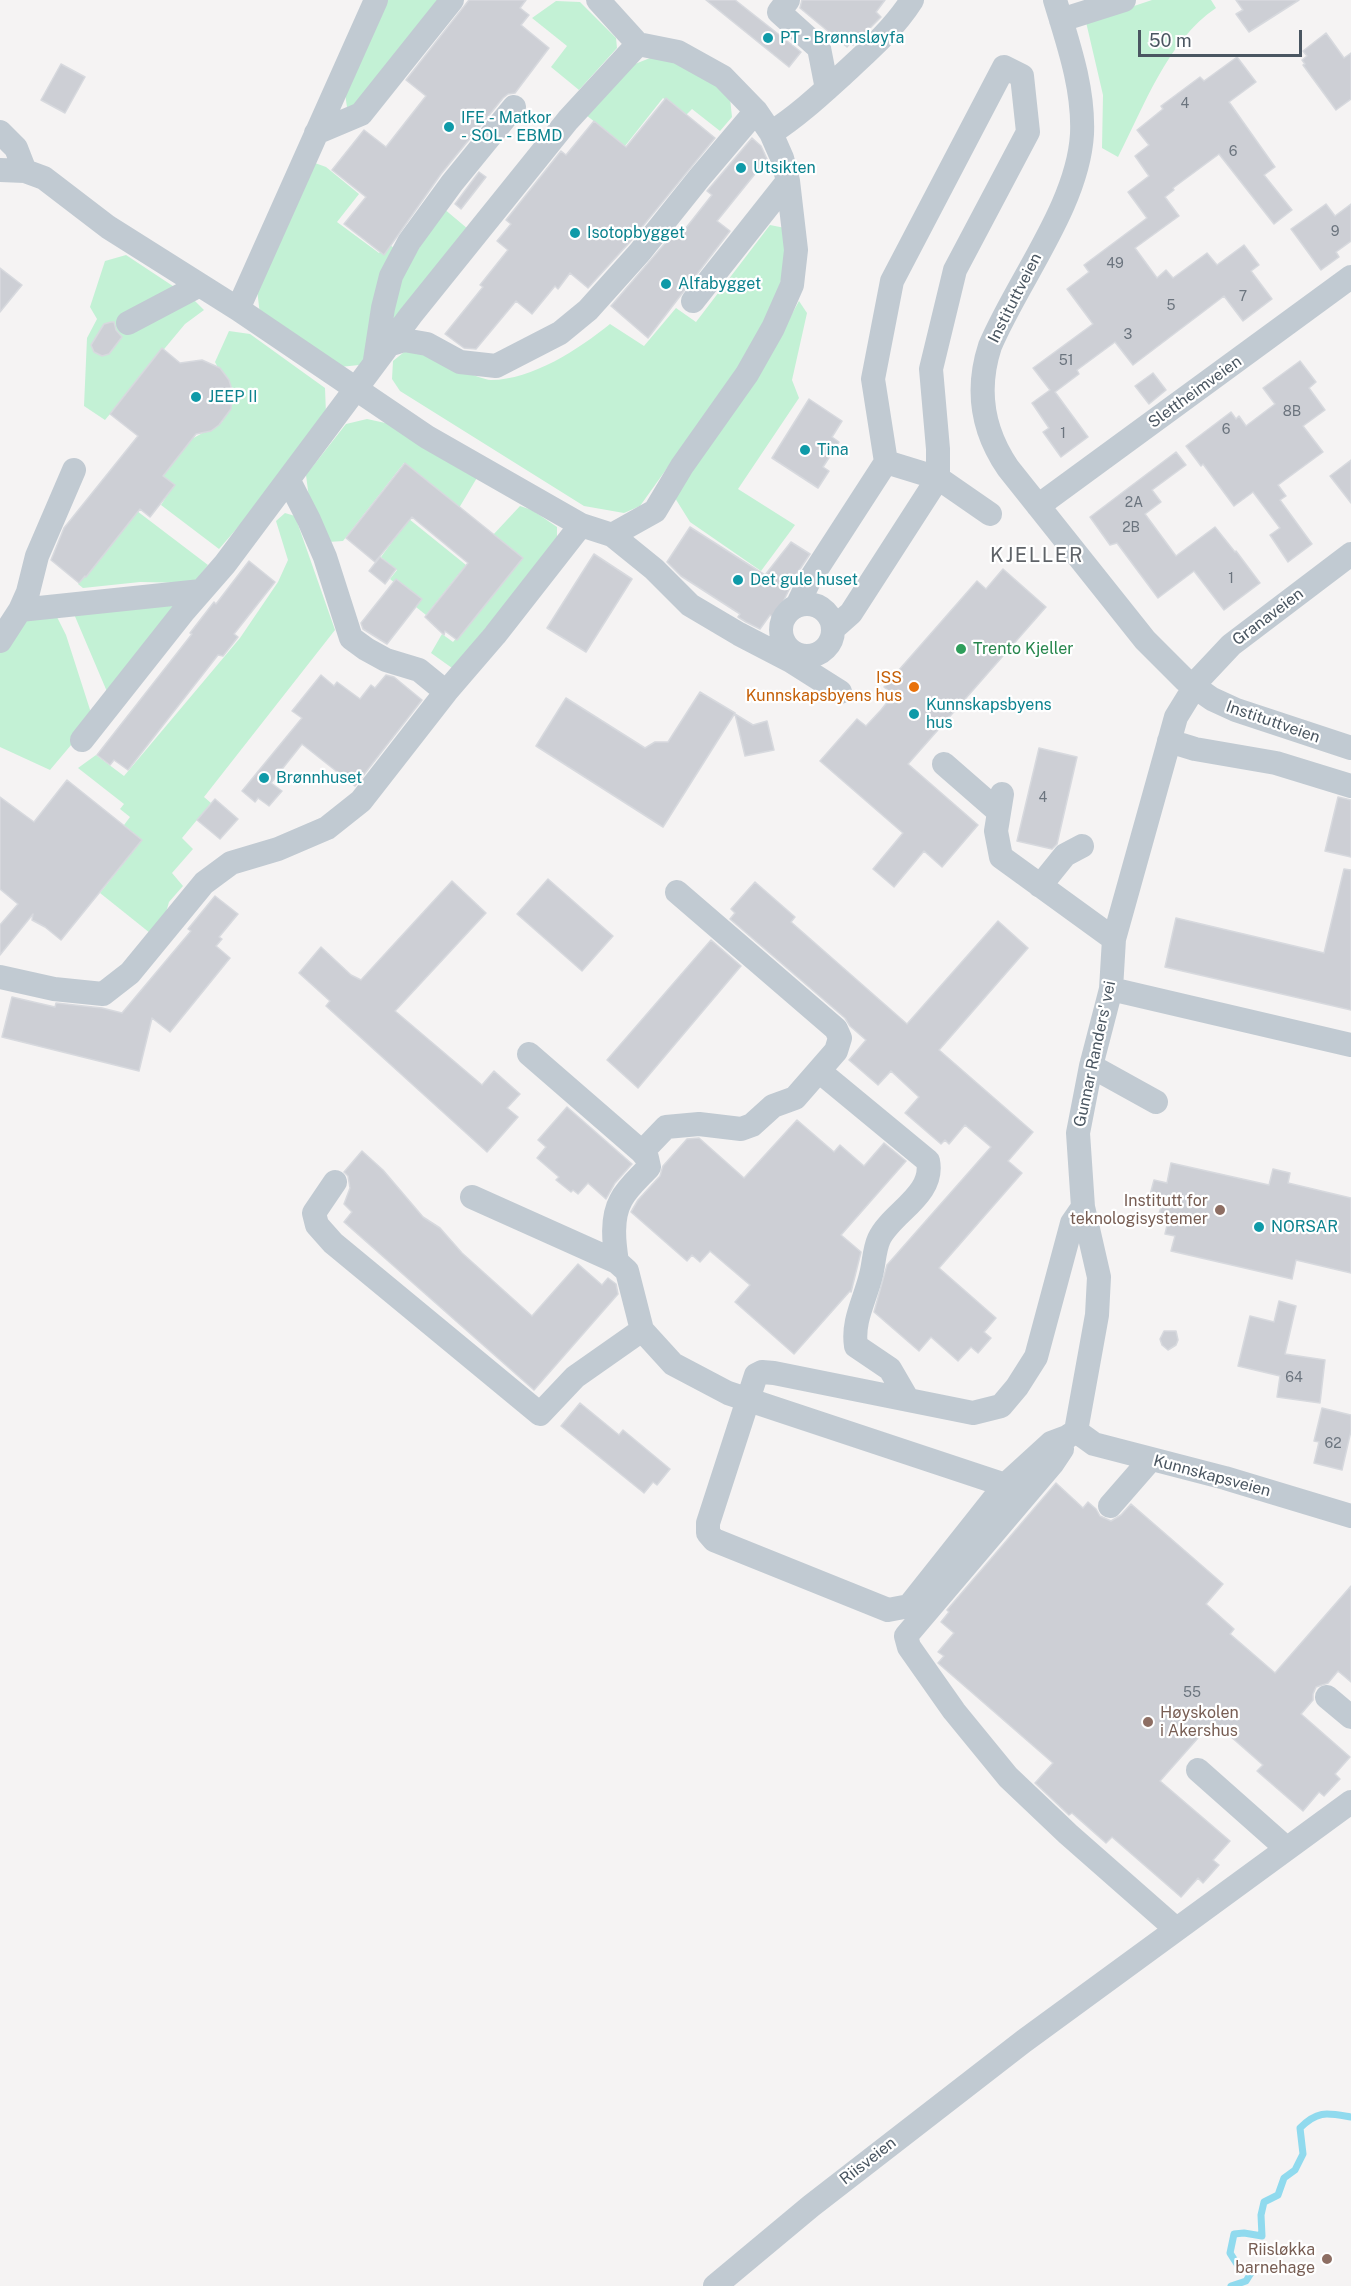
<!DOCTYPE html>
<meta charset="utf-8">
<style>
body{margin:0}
#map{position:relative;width:1351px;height:2286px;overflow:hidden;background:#f5f3f3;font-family:"Public Sans",sans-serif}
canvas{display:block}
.scale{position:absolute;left:1138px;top:30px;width:164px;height:27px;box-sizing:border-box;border:3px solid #4a5661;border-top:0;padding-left:8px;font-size:18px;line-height:21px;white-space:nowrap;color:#4a5661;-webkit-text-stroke:4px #fff;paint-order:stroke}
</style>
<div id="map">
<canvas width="1351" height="2286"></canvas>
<div class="scale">50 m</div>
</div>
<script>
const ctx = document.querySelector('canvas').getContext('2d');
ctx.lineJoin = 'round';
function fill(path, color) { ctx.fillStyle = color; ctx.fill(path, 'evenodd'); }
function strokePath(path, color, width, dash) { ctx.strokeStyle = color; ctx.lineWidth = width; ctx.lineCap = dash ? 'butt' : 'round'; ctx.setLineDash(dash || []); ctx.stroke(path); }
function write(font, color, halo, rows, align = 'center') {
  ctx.font = font + ' "Public Sans",sans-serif'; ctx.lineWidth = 4.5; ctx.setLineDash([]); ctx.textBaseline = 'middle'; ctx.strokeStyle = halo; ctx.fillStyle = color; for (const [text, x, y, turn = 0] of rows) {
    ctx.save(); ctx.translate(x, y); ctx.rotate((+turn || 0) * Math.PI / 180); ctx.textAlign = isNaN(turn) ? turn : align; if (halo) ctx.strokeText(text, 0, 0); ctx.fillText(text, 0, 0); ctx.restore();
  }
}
const green = new Path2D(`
 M384,0H443L354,108L347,107L344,87Z
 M1152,0H1211L1216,8C1167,41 1144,107 1118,157L1102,148L1103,95L1086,22Z
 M556,1L580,2L616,38L617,48L579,90L551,67L567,46L532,18Z
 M650,58L676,60L717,81L730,98L732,117L720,131L692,109L685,116L663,98L625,146L586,115L625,68Z
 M315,163L326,167L359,194L337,222L379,253L388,243L396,250L367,357L359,365L340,367L260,315L257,289Z
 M443,208L468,229L400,330L383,308Z
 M770,225L785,228V255L779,292L740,366L640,506L624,513L584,506L400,391L392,379L393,361L409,348C424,354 479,380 491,380C532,380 579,349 610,324L644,346L676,308L696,322Z
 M126,255L194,300L204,310L185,324L105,420L84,406L87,338L97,319L90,307L105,261Z
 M799,301L807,313L792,380L799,398L738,489L795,525L761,571L690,522L675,498L781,334Z
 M229,331L250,334L325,388L326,414L265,496L219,549L161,505L172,488L160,480L190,440L222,422L233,397L215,362Z
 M367,419L390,424L478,476L459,508L404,463L343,541L328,542L310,506L306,475L346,424Z
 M520,506L532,510L557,527V544L452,668L431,653L442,634L453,642L520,560L492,536Z
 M137,511L208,565L194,583L140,582L83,588L78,584Z
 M285,513L295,516L335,630L204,797L211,803L182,838L193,849L172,873L183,886L169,902L163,923L150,933L100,893L142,840L124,825L130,817L120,809L124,804L78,768L96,755L124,776L240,638L278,582L288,560L276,521Z
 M409,519L466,565L426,615L416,607L419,603L390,579L397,570L381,557Z
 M186,596L108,694L68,600Z
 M52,607L66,635L93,719L50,770L0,747V653L23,625L34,608Z`);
const stream = new Path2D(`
 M1231,2286L1246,2281L1251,2273L1237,2264L1230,2253L1234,2234L1244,2233L1262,2236L1261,2215L1264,2202L1278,2195L1284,2178L1295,2170L1303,2154L1300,2128C1318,2110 1327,2113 1351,2117`);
const building = new Path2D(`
 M469,0H526L520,8L529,15L521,25L549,48L515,93L508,94L503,98L441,174L384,255L344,224L366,197L332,170L364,130L386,147L426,96L406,80Z
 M706,0H735L801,52L789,67Z
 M802,0H885L876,12L881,17L853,45L850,43L847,47L800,8Z
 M1236,0H1299L1249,32L1236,14L1243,10Z
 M1326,33L1344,58L1351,53V99L1336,110L1303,65L1305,64L1302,60L1307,56L1303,51Z
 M1237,57L1256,82L1229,102L1275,167L1264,175L1292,210L1274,224L1219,154L1173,188L1174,190L1165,197L1179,216L1135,248L1157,278L1166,270L1173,278L1207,253L1217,265L1244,245L1259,265L1251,271L1272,299L1243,321L1224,296L1133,365L1115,342L1077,370L1079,374L1055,392L1088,437L1061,457L1043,432L1049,428L1032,403L1050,390L1033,368L1093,324L1067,289L1089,272L1084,265L1147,218L1128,192L1149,176L1135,156L1149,145L1137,130L1163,109L1161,106L1200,77L1204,81Z
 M61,64L85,77L65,113L41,100Z
 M666,98L715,138L629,243L588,288L570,273L558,289L555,286L532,314L516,301L476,349L464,348L445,334L483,287L480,285L508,250L497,241L511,224L506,220L561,151L566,155L594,121L626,147Z
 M752,138L761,146L767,159L717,221L730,231L648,338L611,306L673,234L678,238L712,195L707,191Z
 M479,172L486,177L461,209L455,204Z
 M1326,204L1335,216L1351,204V241L1336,252L1339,257L1321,270L1291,229Z
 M0,268L22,285L0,312Z
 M111,322H114L116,330L122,337L109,354L102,356L94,352L91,345L104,324Z
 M162,348L180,363L202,360L220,368L229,380L232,390L231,409L219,425L211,431L196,434L163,476L175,485L150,517L140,509L86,577L85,576L79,583L51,560L64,528L138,436L110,414Z
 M1300,361L1316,382L1309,388L1325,410L1303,426L1323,452L1278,485L1286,496L1280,500L1312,544L1288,562L1270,535L1280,528L1253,492L1234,506L1203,464L1201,466L1186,446L1231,412L1236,419L1239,416L1246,426L1275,404L1263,388Z
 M1153,373L1166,390L1149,404L1135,386Z
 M809,399L842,421L832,437L839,442L823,467L829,471L818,488L772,458Z
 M1176,452L1186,465L1152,490L1161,502L1145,514L1176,556L1215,527L1235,552L1236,551L1260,583L1224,610L1194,571L1158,598L1117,543L1110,545L1090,517Z
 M1351,460V503L1330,476Z
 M405,463L523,558L457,640L445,631L444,635L425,617L468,563L412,517L375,562L346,538Z
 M690,527L765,575L791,542L810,554L796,575L784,600L783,608L776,619L770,615L760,629L746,622L738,617L740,614L681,576L667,562Z
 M594,554L632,579L586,652L547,628Z
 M380,557L396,569L385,584L369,571Z
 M249,561L275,582L234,634L238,637L223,656L218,655L128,770L114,760L110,765L97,755L192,634L190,633L214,602L216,604Z
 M1003,569L1046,607L908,764L978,825L942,867L924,851L894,887L873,869L903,833L820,761L857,719L866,726L881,710L893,695L884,687L977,581L986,589Z
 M396,579L422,599L387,644L363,629L361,623Z
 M321,675L334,686L337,682L360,699L371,685L375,688L386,675L394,677L422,700L355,786L302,744L271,783L282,791L269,806L258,798L255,802L242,791L302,718L292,711Z
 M700,692L735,713L663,827L536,746L566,698L645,748L655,742H668Z
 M735,714L753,725L767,721L774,750L745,756Z
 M1039,748L1077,757L1057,844L1052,849L1017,841Z
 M67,780L142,840L61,940L45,927L32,920L33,914L0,955V925L18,904L0,889V797L34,822Z
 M1338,797L1351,800V857L1325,851Z
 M215,799L238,819L220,839L197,820Z
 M1344,869L1351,870V1010L1165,967L1176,918L1324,953Z
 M548,879L613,936L582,971L517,914Z
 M452,881L486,913L395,1011L482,1085L494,1071L520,1094L507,1108L518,1117L487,1152L326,1006L330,1001L299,973L321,947L351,975L361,980Z
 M755,882L795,917L791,922L907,1024L998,921L1028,948L939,1050L1033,1132L1008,1161L1022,1173L939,1268L996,1318L984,1332L991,1338L978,1353L971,1347L958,1361L931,1337L919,1351L874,1312L887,1265L991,1147L965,1125L949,1144L945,1140L941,1144L905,1113L919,1097L891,1071L878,1085L849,1060L866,1040L850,1026L845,1018L730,919L735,913L731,909Z
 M215,896L238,914L219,937L222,939L216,946L230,958L170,1032L152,1018L139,1071L2,1037L12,997L55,1007L56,1003L102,1008L122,1013L191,931L188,929Z
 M711,940L741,966L638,1088L607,1060Z
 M567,1107L632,1164L615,1183L606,1199L588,1183L578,1194L573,1190L571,1192L556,1180L559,1177L537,1158L546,1147L538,1140Z
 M797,1120L834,1152L840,1145L864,1166L884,1143L906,1161L841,1235L861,1252L851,1292L850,1291L794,1354L735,1302L750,1285L710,1251L700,1262L692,1255L687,1261L631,1212L638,1200L660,1176L663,1166L687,1139L699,1138L744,1178Z
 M362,1151L383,1170L423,1217L440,1228L462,1253L532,1316L578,1264L602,1285L608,1278L616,1284L618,1294L534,1390L344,1222L352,1212L344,1204L350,1188L348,1176L344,1172Z
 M1171,1163L1269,1185L1273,1169L1290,1173L1288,1183L1351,1198V1273L1296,1260L1292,1279L1171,1251L1175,1236L1165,1234L1168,1221L1158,1218L1163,1199L1150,1195L1154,1180L1167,1183Z
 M1279,1301L1296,1306L1285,1354L1325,1360L1320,1403L1277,1397L1280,1376L1238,1366L1250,1316L1274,1322Z
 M1164,1331H1176L1178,1340L1176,1345L1168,1350L1162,1345L1160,1339Z
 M580,1403L619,1435L623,1430L670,1469L657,1485L653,1482L644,1493L561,1426Z
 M1322,1408L1351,1415V1431L1342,1470L1314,1463L1319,1442L1314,1441Z
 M1056,1483L1083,1508L1088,1502L1096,1509L1100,1516L1111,1521L1121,1515L1131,1504L1223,1584L1206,1604L1234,1629L1230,1634L1275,1673L1351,1586V1682L1338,1671L1328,1683L1316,1687L1313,1694V1700L1301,1714L1350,1757L1335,1774L1340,1779L1324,1796L1319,1792L1303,1811L1257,1771L1263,1765L1213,1721L1160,1781L1230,1841L1213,1860L1219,1865L1203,1883L1198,1878L1181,1897L1112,1837L1106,1843L1072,1813L1069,1815L1035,1783L1053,1763L938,1663L944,1656L938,1652L954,1633L941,1622L949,1612L947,1610Z`);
const minor = new Path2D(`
 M598,0L638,44
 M788,0L779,12L819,48L827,89
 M1055,0C1068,43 1084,88 1082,134C1078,205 1018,280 990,346C976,389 982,430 1008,468L1145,640L1185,680L1212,699L1236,710L1351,748
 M1061,20L1124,0
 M0,132L16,148L25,171
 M316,133L361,114L452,0
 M771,133C796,117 818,97 840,77C866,53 893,30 912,0
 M0,170L25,171L44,178L108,227L238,309L427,437L581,525L612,535L654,569L690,605L739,634L791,661L840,692
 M693,301L788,181
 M238,309L376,0
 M128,323L200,285
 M388,345L404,340L427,344L460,362L496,366L560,333L588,310L640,252L700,177L756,111
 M375,360L383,308L391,276L409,242L452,183L514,107
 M886,462L938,478L990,514
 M1038,506L1351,277
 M781 630a26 26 0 1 1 52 0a26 26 0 1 1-52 0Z
 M797,606L809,581L886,462L873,379L892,281L1004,67L1022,76L1028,132L955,270L931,369L938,449V478L851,613L833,629
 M20,610L201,591
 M0,641L20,610L28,592L37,556L74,470
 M446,692L495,635L581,525
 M82,740L184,611L225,564L411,315L568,120L638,44L678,52L723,77L756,111L771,133L782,158L788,181L796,250L792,285L773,328L747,374L682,466L655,511L612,535
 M1169,741L1195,749L1276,763L1351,786
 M944,764L999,812
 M1002,794L996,831L1001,857L1114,939
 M1040,886L1065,855L1082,846
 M0,977L54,989L103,994L130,973L204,883L231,863L278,849L327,828L361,801L446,692L419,670L386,660L366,649L351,638L325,557L309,520L289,481
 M1111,989L1351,1045
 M529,1054L642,1152L666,1127L699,1124L741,1129L752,1125L773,1106L795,1098L836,1051L840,1038L836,1029L677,892
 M1091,1066L1156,1102
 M819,1071L928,1161C935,1195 891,1213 879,1239C874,1250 874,1264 871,1275C865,1300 852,1321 856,1346L890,1369L908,1400
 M335,1182L314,1213L317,1225L333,1243L540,1414L575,1377L642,1330L673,1364L728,1393L1005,1485
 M472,1197L617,1262L627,1271L642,1330
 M617,1262C614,1243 611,1218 621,1200C627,1188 640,1177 649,1167L647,1158L642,1152
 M1076,1431L1067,1437L1051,1443L1005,1485L909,1606L888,1610L714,1540L708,1533V1523L756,1375L762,1372L774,1373L973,1413L1001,1406L1017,1387L1036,1357L1072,1223L1083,1207
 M1076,1431L1097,1315L1099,1277L1083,1207L1078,1133L1091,1066L1111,989L1114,939L1176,717L1200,678L1231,645L1351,554
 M1076,1431L1094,1444L1225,1478L1351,1516
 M1062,1449L1052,1464L906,1636L909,1647L954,1711L1008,1777L1068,1834L1176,1929
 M1110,1506L1151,1459
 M1327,1697L1351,1717
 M1198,1770L1286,1848
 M715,2286L811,2206L1024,2041L1351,1802`);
const markers = [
 [768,38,6,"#0f9aa8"],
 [449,127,6,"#0f9aa8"],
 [741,168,6,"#0f9aa8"],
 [575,233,6,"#0f9aa8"],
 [666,284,6,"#0f9aa8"],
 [196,397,6,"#0f9aa8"],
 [805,450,6,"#0f9aa8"],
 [738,580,6,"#0f9aa8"],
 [961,649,6,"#2e9e5b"],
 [914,687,6,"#e8710a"],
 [914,714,6,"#0f9aa8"],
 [264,778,6,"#0f9aa8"],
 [1220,1210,6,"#8d6e63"],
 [1259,1227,6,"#0f9aa8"],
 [1148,1722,6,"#8d6e63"],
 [1327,2259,6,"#8d6e63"]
];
const numberNames = [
 ["4",1185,104],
 ["6",1233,152],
 ["9",1335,232],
 ["49",1115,264],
 ["7",1243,297],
 ["5",1171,306],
 ["3",1128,335],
 ["51",1066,361],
 ["8B",1292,412],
 ["6",1226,430],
 ["1",1063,434],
 ["2A",1134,503],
 ["2B",1131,528],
 ["1",1231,579],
 ["4",1043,798],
 ["64",1294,1378],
 ["62",1333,1444],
 ["55",1192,1693]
];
const cultureNames = [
 ["PT - Brønnsløyfa",780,38],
 ["IFE - Matkor",461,118],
 ["- SOL - EBMD",461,136],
 ["Utsikten",753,168],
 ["Isotopbygget",587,233],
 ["Alfabygget",678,284],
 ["JEEP II",208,397],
 ["Tina",817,450],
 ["Det gule huset",750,580],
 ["Kunnskapsbyens",926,705],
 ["hus",926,723],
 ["Brønnhuset",276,778],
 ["NORSAR",1271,1227]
];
const streetNames = [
 ["Instituttveien",1015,298,-63],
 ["Slettheimveien",1195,392,-36],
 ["Granaveien",1268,617,-37],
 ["Instituttveien",1273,722,19],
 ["Gunnar Randers' vei",1095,1054,-78],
 ["Kunnskapsveien",1212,1476,15],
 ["Riisveien",868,2161,-38]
];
const leisureNames = [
 ["Trento Kjeller",973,649]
];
const foodNames = [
 ["ISS",902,678],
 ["Kunnskapsbyens hus",902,696]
];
const educationNames = [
 ["Institutt for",1208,1201],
 ["teknologisystemer",1208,1219],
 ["Høyskolen",1160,1713,"left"],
 ["i Akershus",1160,1731,"left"],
 ["Riisløkka",1315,2250],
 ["barnehage",1315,2268]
];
const quarterNames = [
 ["KJELLER",1037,556]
];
fill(green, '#c3f1d5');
strokePath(stream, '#90daee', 7);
fill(building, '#cdcfd5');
strokePath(building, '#d7d9de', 1.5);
strokePath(minor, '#c1cad2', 24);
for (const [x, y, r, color] of markers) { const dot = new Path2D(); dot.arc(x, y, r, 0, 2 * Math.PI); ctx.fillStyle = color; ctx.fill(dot); strokePath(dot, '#fff', 2); }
write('14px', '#6b747e', null, numberNames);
write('16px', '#0d838f', '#fff', cultureNames, 'left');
write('16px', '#4a5661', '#fff', streetNames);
write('16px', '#27864d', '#fff', leisureNames, 'left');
write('16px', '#c56008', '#fff', foodNames, 'right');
write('16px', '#785e54', '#fff', educationNames, 'right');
ctx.letterSpacing = '1.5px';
write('20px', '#5f6368', '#fff', quarterNames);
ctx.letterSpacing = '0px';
</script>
